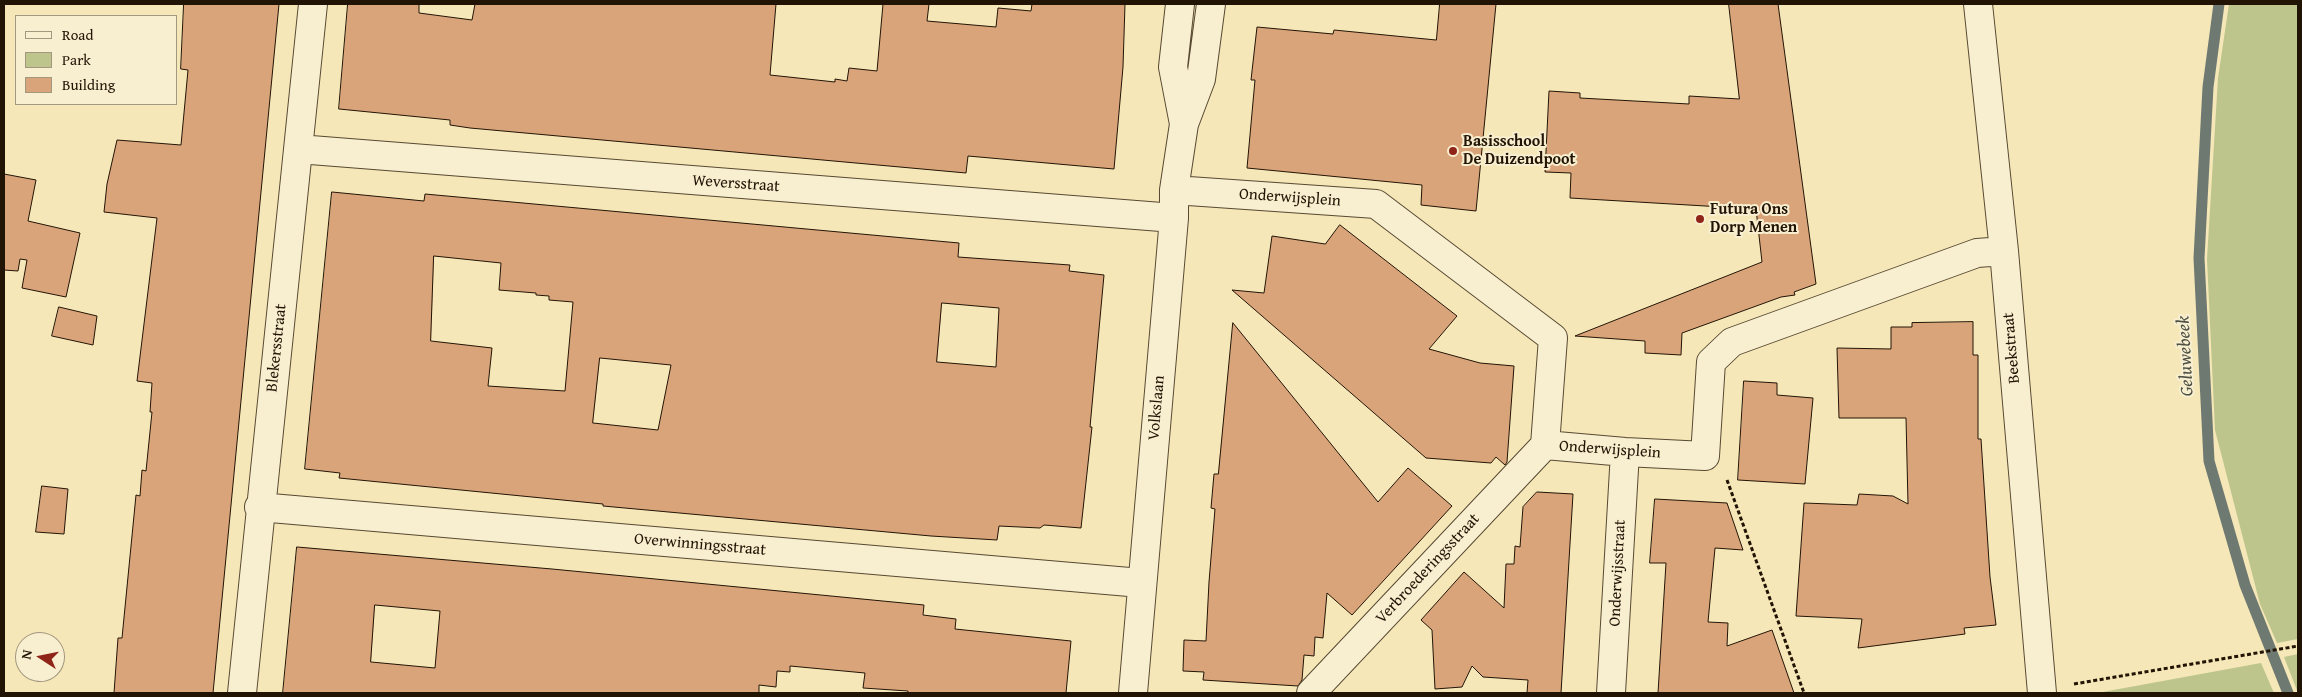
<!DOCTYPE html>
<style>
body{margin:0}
#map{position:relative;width:2302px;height:697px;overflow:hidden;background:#f5e7b7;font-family:"Gentium Book Plus",serif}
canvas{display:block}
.frame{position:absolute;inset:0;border:5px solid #221405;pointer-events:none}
.legend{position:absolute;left:15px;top:15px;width:162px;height:90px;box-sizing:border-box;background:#f8efd0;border:1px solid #a2977f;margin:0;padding:6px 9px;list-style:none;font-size:15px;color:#221405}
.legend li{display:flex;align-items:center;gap:10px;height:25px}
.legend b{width:25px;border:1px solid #a2977f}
.north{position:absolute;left:15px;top:632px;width:50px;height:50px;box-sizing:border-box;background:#f8efd0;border:1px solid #a2977f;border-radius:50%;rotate:281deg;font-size:14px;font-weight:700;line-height:20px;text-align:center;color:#221405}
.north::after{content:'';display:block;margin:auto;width:18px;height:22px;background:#8f2418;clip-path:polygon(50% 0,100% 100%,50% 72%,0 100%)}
</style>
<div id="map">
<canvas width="2302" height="697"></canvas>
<div class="frame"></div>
<ul class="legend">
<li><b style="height:6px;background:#f8efd0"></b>Road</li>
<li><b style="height:14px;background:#bdc58d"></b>Park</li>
<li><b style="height:14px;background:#daa47b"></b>Building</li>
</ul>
<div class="north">N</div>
</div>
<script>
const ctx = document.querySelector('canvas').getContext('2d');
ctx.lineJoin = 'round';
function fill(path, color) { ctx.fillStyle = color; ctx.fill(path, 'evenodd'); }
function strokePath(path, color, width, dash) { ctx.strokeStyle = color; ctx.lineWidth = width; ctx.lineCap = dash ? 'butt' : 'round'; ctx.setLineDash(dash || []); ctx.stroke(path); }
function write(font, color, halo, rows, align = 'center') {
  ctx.font = font + ' "Gentium Book Plus",serif'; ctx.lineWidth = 4; ctx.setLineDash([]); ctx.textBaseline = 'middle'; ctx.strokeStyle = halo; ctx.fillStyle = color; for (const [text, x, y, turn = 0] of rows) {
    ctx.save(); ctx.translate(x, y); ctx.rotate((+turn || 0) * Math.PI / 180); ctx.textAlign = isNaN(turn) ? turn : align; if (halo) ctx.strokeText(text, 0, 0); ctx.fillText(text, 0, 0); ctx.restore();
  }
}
const green = new Path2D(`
 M2229,4H2297L2298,639L2277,643L2260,604L2215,430L2207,259L2218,78Z
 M2298,654V693L2284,657Z
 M2261,663L2274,693H2097Z`);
const stream = new Path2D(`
 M2219,4L2208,87L2199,258L2209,461L2245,585L2288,693`);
const building = new Path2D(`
 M184,4H279L213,693H114L118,638H122L136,495L140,496L142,470L146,471L152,412H150L152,383L137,381L157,218L104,212L107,184L117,140L181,145L188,70L181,69Z
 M348,4H419V13L472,20L475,4H776L770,75L835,82V79L847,81L849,68L877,71L883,4H929L927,21L996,27L998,8L1031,11L1032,4H1125L1123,67L1114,169L968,156L966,173L470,128L450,125V120L339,109Z
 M1440,4H1496L1476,211L1421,205L1422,185L1247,168L1255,80H1251L1257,27L1333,34L1334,30L1436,40Z
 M1729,4H1778L1816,284L1794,292L1795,295L1781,297L1682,333L1681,355L1645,353V341L1575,336L1762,262L1756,209L1570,198L1571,173L1545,172L1549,91L1580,93V98L1689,104V96L1739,99Z
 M4,174L36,180L28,221L80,233L66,297L22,288L27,260L20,259L18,271L4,270Z
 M332,192L424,201L425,194L959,243L958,257L1070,265L1069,271L1104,275L1090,427H1092L1081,528L1044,525L1040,528L999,526L997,540L931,536L603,506V504L339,478L340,473L305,469ZM434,256L501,263L499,290L536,293V295L549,296V300L573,302L565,391L488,386L492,348L431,341ZM942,303L999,308L996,367L937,362ZM600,358L671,365L658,430L593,423Z
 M1340,225L1457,316L1429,349L1480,363L1514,366L1507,462L1505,465L1496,457L1491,463L1426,458L1232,290L1264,293L1272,236L1325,244Z
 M59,307L97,316L93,345L52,336Z
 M1973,322V355H1978V439H1981L1990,577L1996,625L1964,628L1965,634L1858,648L1862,619L1796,616L1804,503L1857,505L1859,494L1893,496L1908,504L1906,418H1839L1837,348L1891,349V327H1912V323Z
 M1233,323L1378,502L1408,468L1452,506L1352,615L1327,593L1323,638L1315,637L1314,656L1304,655L1302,680L1298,686L1203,680L1204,672L1183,671L1184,640L1206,641L1209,582L1215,509L1211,508L1214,474H1218Z
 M1744,381L1777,383V395L1813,398L1805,484L1738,480Z
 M42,486L68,489L64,534L36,532Z
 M1537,492L1573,494L1561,693H1527L1528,680L1483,677L1472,666L1462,687L1435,689L1432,630L1421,620L1464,572L1504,608L1506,564H1514L1515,546L1520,547L1523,507Z
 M1655,499L1727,503L1743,550L1715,548L1708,622L1728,623L1727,646L1772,630L1794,693H1658L1666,563H1650Z
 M297,547L552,569L924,605L923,615L956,619L955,629L1071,641L1066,693H908V691L863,688L865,673L790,666V672L777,671L776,687L759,685V693H283ZM375,605L440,611L435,668L371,662Z`);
const path = new Path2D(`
 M1727,480L1804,693
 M2074,684L2298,646`);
const minor = new Path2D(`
 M1180,4L1173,67L1184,124
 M1978,4L2004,251L2042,693
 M298,149L1174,218
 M1174,190L1376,204L1553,338L1545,445L1625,452L1705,456L1711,362L1732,342L1977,253L2004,251
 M259,507L1141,583
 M242,693L313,4
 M1133,693L1174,218V190L1184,124L1201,79L1211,4
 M1311,693L1545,445
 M1611,693L1625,452`);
const markers = [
 [1453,151,5,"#8f2418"],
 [1700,219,5,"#8f2418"]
];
const poiNames = [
 ["Basisschool",1463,142],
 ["De Duizendpoot",1463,160],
 ["Futura Ons",1710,210],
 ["Dorp Menen",1710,228]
];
const streetNames = [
 ["Weversstraat",736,184,4],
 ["Onderwijsplein",1290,198,4],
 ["Blekersstraat",277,348,-84],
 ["Beekstraat",2012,348,-95],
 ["Volkslaan",1157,408,-85],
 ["Onderwijsplein",1610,450,4],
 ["Overwinningsstraat",700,545,5],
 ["Verbroederingsstraat",1428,569,-47],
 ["Onderwijsstraat",1618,573,-87]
];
const waterNames = [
 ["Geluwebeek",2186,356,-93]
];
fill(green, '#bdc58d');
strokePath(stream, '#6e7971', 11);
fill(building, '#daa47b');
strokePath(building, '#221405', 1);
strokePath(minor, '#574932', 30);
strokePath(path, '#221405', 3, [4, 2.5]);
strokePath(minor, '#f8efd0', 28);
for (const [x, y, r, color] of markers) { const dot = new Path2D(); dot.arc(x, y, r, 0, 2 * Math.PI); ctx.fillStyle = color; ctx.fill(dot); strokePath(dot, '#f8efd0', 2); }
write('bold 16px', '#221405', '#f8efd0', poiNames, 'left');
write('16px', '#221405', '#f8efd0', streetNames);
write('italic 18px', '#4e4f44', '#f8efd0', waterNames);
</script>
